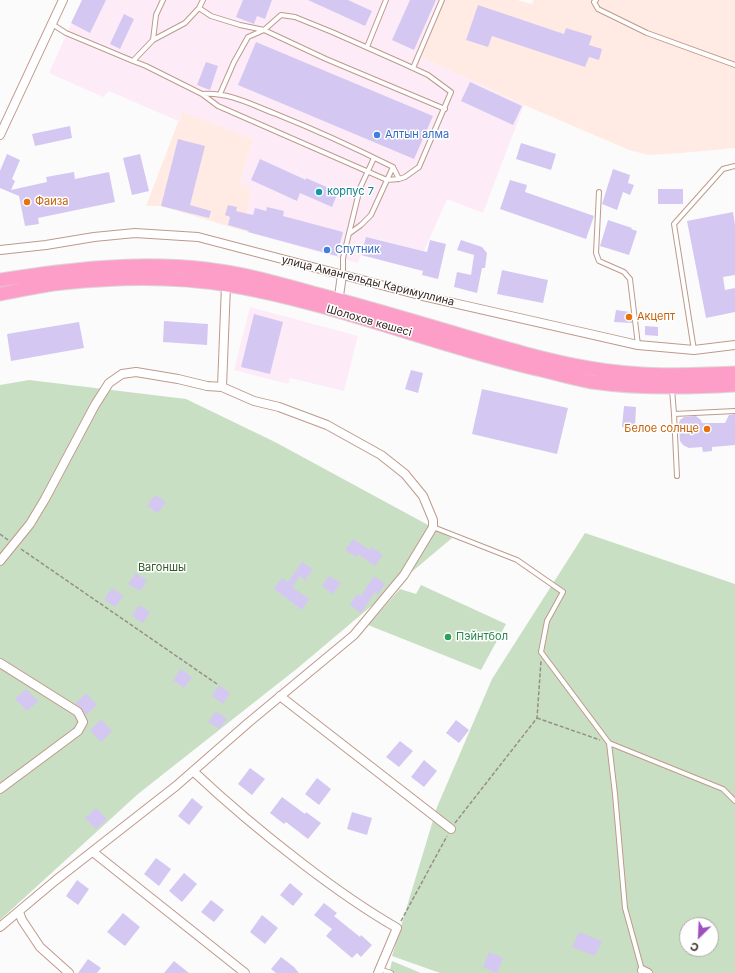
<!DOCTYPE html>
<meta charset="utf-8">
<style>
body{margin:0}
#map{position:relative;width:735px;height:973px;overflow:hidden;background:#fbfbfb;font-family:Inter,sans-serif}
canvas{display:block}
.north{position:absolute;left:679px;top:917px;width:40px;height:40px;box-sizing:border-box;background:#fff;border:1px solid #afa9a7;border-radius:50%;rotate:204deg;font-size:11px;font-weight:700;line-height:16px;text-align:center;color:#382923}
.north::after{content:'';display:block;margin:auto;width:14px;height:18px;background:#9f4fbf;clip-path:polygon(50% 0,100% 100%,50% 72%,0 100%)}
</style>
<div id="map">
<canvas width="735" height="973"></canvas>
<div class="north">С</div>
</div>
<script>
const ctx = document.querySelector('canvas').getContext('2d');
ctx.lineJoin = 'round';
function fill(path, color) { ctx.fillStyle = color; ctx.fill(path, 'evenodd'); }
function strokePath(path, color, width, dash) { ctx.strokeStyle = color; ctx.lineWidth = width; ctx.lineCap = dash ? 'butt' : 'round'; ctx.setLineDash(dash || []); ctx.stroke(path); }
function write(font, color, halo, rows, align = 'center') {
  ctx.font = font + ' Inter,sans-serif'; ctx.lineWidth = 3; ctx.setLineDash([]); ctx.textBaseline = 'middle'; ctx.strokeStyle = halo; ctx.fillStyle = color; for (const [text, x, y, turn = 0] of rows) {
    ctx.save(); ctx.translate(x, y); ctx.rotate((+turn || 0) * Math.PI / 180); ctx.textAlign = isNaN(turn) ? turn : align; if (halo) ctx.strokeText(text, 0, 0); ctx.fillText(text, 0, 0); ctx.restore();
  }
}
const commercial = new Path2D(`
 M82,0H445L421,57L524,105L483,213L447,199L424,251L366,237L358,263L244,231L251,193L240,182L253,139L182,113L178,121L109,91L103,97L49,73Z
 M250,307L358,336L344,391L290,378L288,384L234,370Z`);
const built = new Path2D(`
 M445,0H517L532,4L534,0H735V148L682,153L649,155L629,150L524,105L421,57Z
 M182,112L253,139L240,182L248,186L251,193L244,231L161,206H146Z`);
const green = new Path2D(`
 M29,380L186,399L275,442L452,538L299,667L138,794L0,920V385Z
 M585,533L735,584V973H440L392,956L437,807L492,679ZM687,925H711V949H687Z
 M421,585L506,624L481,670L368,625L400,589L416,594Z
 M392,961L421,973H389Z`);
const building = new Path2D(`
 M82,0H106L90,33L71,23Z
 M243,0H272L265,19L257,16L254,24L236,17Z
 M308,0H348L372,11L365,26Z
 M410,0H436L414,50L392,40Z
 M478,5L564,34L566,28L592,36L589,45L602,49L599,60L589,57L585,67L492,36L488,47L466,40Z
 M124,14L134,19L120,49L110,44Z
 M256,42L433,116L414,159L238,85Z
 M206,62L218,66L210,90L197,85Z
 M470,82L522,106L513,125L461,101Z
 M70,126L72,138L35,146L32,134Z
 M178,139L205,146L190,205L211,211L209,218L161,206Z
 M521,143L556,154L551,170L516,159Z
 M7,154L20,160L12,179L15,181L11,190L47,182L46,177L74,172L75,179L109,172L115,202L38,218L39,224L25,226L19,196L0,188V171Z
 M140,154L149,191L132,195L123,158Z
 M260,159L306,180V178L338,192L332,207L300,193L297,201L251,180Z
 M613,169L630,175L628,183L634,185L630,195L623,192L617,210L602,204Z
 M510,180L527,185L525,192L594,216L586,239L500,209Z
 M658,189H683V204H658Z
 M228,205L237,207L236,211L253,215L255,208L266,211L267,207L284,211L283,216L343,232L337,256L248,232L249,231L228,225L230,217L225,215Z
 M733,212L735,225V275L723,277L725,290L735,288V312L706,318L687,221Z
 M608,220L632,228L631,229L637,231L629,255L600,246Z
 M366,237L427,252L430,240L446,244L438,279L422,275L423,271L361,255Z
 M461,240L482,247L487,253L485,268H482L477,293L454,287L457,272L471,275L474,255L457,250Z
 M502,270L548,280L543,303L497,294Z
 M616,310L630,312L632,323L614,322Z
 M254,314L283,322L270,374L241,367Z
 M164,321L208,324L207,345L163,342Z
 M79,322L84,348L11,361L7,334Z
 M645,326L658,327V336L645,335Z
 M411,370L423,373L418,393L405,389Z
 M482,389L568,408L557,454L472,434Z
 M624,406L636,407L635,427H622Z
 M735,414V445L712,447V451L703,452L702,447L689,448L683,445L680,441L679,423L680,420L684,417L696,416L701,420L702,423H725L729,415Z
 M155,495L166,502L158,513L147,506Z
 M353,539L370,550L372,547L383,555L375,566L358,554L356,557L345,550Z
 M302,562L313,569L305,580L300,576L292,587L309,599L302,610L274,589L282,578L288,582Z
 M136,573L147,580L140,591L128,584Z
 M329,576L341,583L333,594L322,586Z
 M374,576L385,584L378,595L375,592L361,613L350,605L357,594L361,596Z
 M112,588L123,596L115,607L104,599Z
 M139,605L150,612L143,623L132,616Z
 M181,669L192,677L184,688L173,680Z
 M219,685L230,693L223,704L212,696Z
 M26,689L38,701L27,711L15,699Z
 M86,693L97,705L86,715L81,708L75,704Z
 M216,711L227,719L219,729L208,722Z
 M101,720L112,731L101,742L90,730Z
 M456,720L469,730L459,743L446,733Z
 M400,741L413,751L399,767L386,757Z
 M424,760L437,771L424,787L411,777Z
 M250,768L265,779L252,795L238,784Z
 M317,778L331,789L319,805L305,794Z
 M282,797L305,814L306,812L321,823L308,839L286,822L284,824L270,813Z
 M192,798L203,807L189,825L178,816Z
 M96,808L107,819L96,829L85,818Z
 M352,812L372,818L367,835L347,829Z
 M156,858L171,869L159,886L144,874Z
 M184,873L197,884L182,902L169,891Z
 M77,880L89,889L78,905L66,896Z
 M290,883L303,894L293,906L280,895Z
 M211,900L224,910L214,922L201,912Z
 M324,903L337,913L334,916L360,937L361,935L372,945L361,957L357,953L352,958L326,936L332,929L314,915Z
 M123,913L140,927L125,946L107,932Z
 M262,915L278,928L265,944L250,932Z
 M579,932L602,941L595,956L572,947Z
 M489,952L503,958L497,973L483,967Z
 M281,957L294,967L299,973H276L271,969Z
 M88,959L101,968L97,973H78Z
 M174,961L189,973H164Z`);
const path = new Path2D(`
 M0,534L8,540
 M21,549L217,684
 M537,718L600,740
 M455,823L537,718L541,661
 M401,921L447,836`);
const service = new Path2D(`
 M163,0L156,15L153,40L133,61L146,66L202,94L218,106L387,180L399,179L405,177L419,167L451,92L428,75L402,63L332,32L295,17L281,15L264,30L248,37L234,62L220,94
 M596,0L594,2L598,9L647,33L735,65
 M199,8L211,16L240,25L264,30L326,59L445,109
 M52,24L66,33L133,61
 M153,40L185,23L199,8L203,0
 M367,47L386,0
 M413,68L442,0
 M203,94C229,92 252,105 276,114C316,130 355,148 393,167L399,179
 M599,192L596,253L599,261L624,272L630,279L638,345
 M350,233L361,225L371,215L393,167
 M343,275V258L360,188L374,158
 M694,350L674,224L723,169L735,166
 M672,389L674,414L735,411
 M674,414L677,476
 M433,527L517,560L563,592L547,621L541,652L609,743L723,789L735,801
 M609,743L615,794L625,908L642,970
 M379,969L391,973`);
const minor = new Path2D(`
 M0,135L63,0
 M0,250L46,245L94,237L135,233L198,237L423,296L638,345L694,350L735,345
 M338,303L342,275
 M0,561L30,524L45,499L95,405L109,383L122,374L136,372L178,379L207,386L222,387
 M0,663L78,712L83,722L78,731L0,789
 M280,696L451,829
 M193,771C228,804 265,835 303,864C333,887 364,909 397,928L378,973
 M93,852L245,973
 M19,912L22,920L40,947L69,973
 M0,927L56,880L176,786L248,723L354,635L404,575L433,527V520L423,496L405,474L381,455L327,425L279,407L254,401L222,387L226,285
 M642,970L648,973`);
const trunk = new Path2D(`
 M0,280C68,269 138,261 206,269C242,273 278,283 313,293C360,305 407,319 454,333C498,346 543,360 589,368C637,377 686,375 735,373
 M0,294C21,290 42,285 63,283C118,277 174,276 228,285C335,303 436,346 541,370C558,374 575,379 592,382C640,389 687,388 735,385`);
const markers = [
 [377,135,4,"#3f7fe0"],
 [319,192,4,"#0f9aa8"],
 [27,202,4,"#e8710a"],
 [327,250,4,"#3f7fe0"],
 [629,317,4,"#e8710a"],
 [707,429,4,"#e8710a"],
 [448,637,4,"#2e9e5b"]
];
const shopNames = [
 ["Алтын алма",385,135],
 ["Спутник",335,250]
];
const cultureNames = [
 ["корпус 7",327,192]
];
const foodNames = [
 ["Фаиза",35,202],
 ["Акцепт",637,317],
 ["Белое солнце",699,429,"right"]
];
const streetNames = [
 ["улица Амангельды Каримуллина",368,281,14],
 ["Шолохов көшесі",369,321,16]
];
const parkNames = [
 ["Вагоншы",162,568]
];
const leisureNames = [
 ["Пэйнтбол",456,637]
];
fill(commercial, '#fdecf7');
fill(built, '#ffebe4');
fill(green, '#c9dfc3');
fill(building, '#d4c8f3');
strokePath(service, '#be9a8b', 6);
strokePath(minor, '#be9a8b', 10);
strokePath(trunk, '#dbd8d7', 15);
strokePath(path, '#968e8b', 1.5, [4, 2]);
strokePath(service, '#fff', 4);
strokePath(minor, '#fff', 8);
strokePath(trunk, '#fc9ec8', 13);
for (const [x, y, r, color] of markers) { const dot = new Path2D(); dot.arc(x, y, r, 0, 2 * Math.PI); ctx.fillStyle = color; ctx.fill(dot); strokePath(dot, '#fff', 1.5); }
write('11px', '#366cbe', '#fff', shopNames, 'left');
write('11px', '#0d838f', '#fff', cultureNames, 'left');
write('11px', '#c56008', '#fff', foodNames, 'left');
write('11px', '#382923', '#fff', streetNames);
write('11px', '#325a28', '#fff', parkNames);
write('11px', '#27864d', '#fff', leisureNames, 'left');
</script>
